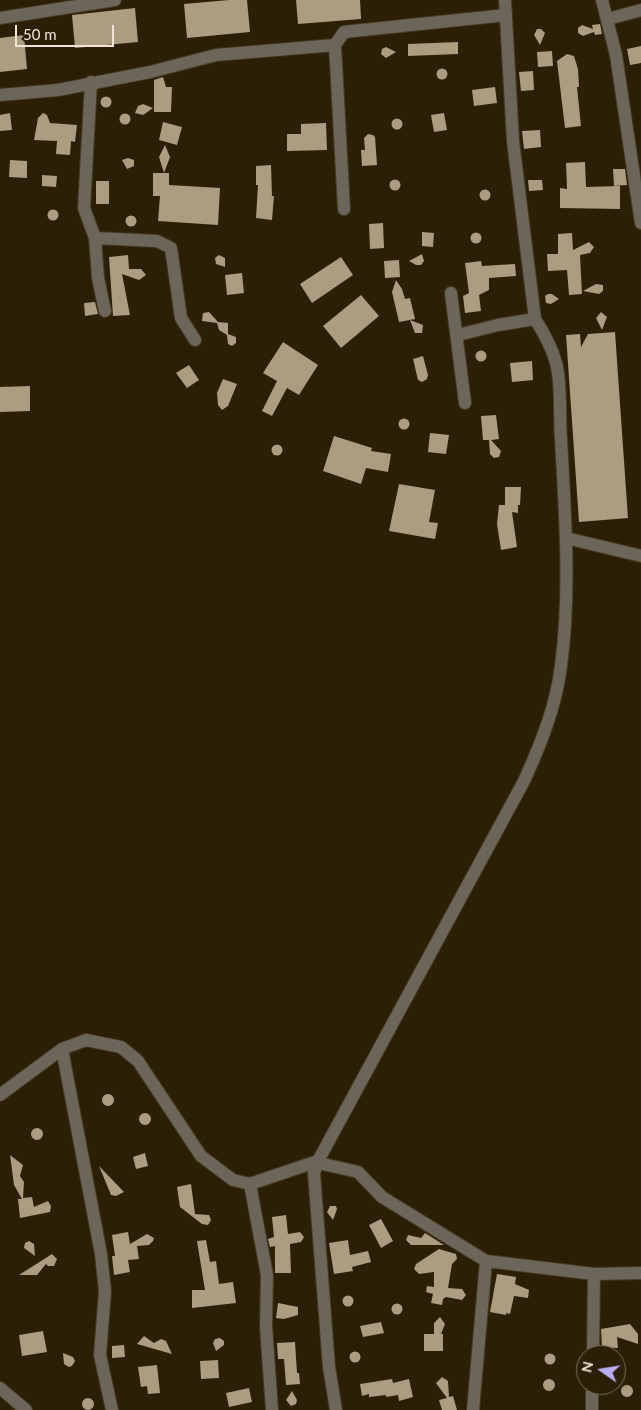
<!DOCTYPE html>
<style>
body{margin:0}
#map{position:relative;width:641px;height:1410px;overflow:hidden;background:#2b1f05;font-family:Lato,sans-serif}
canvas{display:block}
.north{position:absolute;left:576px;top:1345px;width:50px;height:50px;box-sizing:border-box;background:#2b1f05;border:1px solid #796e59;border-radius:50%;rotate:283deg;font-size:14px;font-weight:700;line-height:20px;text-align:center;color:#eee5d6}
.north::after{content:'';display:block;margin:auto;width:18px;height:22px;background:#b9abf7;clip-path:polygon(50% 0,100% 100%,50% 72%,0 100%)}
.scale{position:absolute;left:15px;top:25px;width:99px;height:22px;box-sizing:border-box;border:2px solid #eee5d6;border-top:0;padding-left:6px;font-size:15px;line-height:18px;white-space:nowrap;color:#eee5d6;-webkit-text-stroke:4px #2b1f05;paint-order:stroke}
</style>
<div id="map">
<canvas width="641" height="1410"></canvas>
<div class="north">N</div>
<div class="scale">50 m</div>
</div>
<script>
const ctx = document.querySelector('canvas').getContext('2d');
ctx.lineJoin = 'round';
function fill(path, color) { ctx.fillStyle = color; ctx.fill(path, 'evenodd'); }
function strokePath(path, color, width, dash) { ctx.strokeStyle = color; ctx.lineWidth = width; ctx.lineCap = dash ? 'butt' : 'round'; ctx.setLineDash(dash || []); ctx.stroke(path); }
const building = new Path2D(`
 M229,0H247L250,32L187,38L184,4Z
 M296,0H360L361,19L298,24Z
 M135,8L138,42L75,48L72,15Z
 M600,24L602,34L595,35L594,32L583,36L578,33V28L582,25L593,29L592,25Z
 M537,29H541L545,33L540,45L534,35Z
 M24,35L27,69L0,72V38Z
 M458,42V54L408,56V44Z
 M641,46V63L630,65L627,49Z
 M386,47L396,52L386,58L381,54L382,49Z
 M552,51L553,66L538,67L537,52Z
 M567,54L574,56L578,69L579,87H577L581,126L565,128L557,61Z
 M436.5 74a5.5 5.5 0 1 1 11 0a5.5 5.5 0 1 1-11 0Z
 M533,71L534,90L521,91L519,72Z
 M163,77L166,87H172L171,112H154V80Z
 M495,87L497,103L474,106L472,90Z
 M100.5 102a5.5 5.5 0 1 1 11 0a5.5 5.5 0 1 1-11 0Z
 M143,104L153,108L143,115L135,113L138,106Z
 M10,113L12,130L0,131V115Z
 M43,113L47,115L50,123L77,125L75,142L71,141L70,155L56,154L57,141L34,140L38,118Z
 M444,113L447,130L434,132L431,115Z
 M119.5 119a5.5 5.5 0 1 1 11 0a5.5 5.5 0 1 1-11 0Z
 M391.5 124a5.5 5.5 0 1 1 11 0a5.5 5.5 0 1 1-11 0Z
 M163,122L182,127L177,145L159,140Z
 M326,123L327,150L287,151V134H301V124Z
 M540,130L541,147L524,149L522,131Z
 M368,134L373,135L375,137L377,165L362,166L361,150H365L364,138Z
 M165,145L170,157L164,173H169V185L220,188L218,225L158,221L160,196H153V173H164L159,157Z
 M128,158L134,160V166L127,169L122,160Z
 M10,160L27,161V178L9,177Z
 M585,162L586,187L620,186V209L560,208V188L567,189L566,163Z
 M271,165L272,196H274L272,220L256,218L258,185H256V166Z
 M613,169H625L627,185L614,186Z
 M42,175L57,176L56,187L42,186Z
 M389.5 185a5.5 5.5 0 1 1 11 0a5.5 5.5 0 1 1-11 0Z
 M528,180H542L543,190L529,191Z
 M96,181H109V204H96Z
 M479.5 195a5.5 5.5 0 1 1 11 0a5.5 5.5 0 1 1-11 0Z
 M47.5 215a5.5 5.5 0 1 1 11 0a5.5 5.5 0 1 1-11 0Z
 M125.5 221a5.5 5.5 0 1 1 11 0a5.5 5.5 0 1 1-11 0Z
 M383,223L384,248L370,249L369,224Z
 M422,232L434,233L433,247L422,246Z
 M470.5 238a5.5 5.5 0 1 1 11 0a5.5 5.5 0 1 1-11 0Z
 M572,233L573,250L589,242L594,247L590,253L580,255L582,294L569,295L567,270L548,271L547,254H558V234Z
 M422,254L424,261L421,265H416L409,261Z
 M128,255L129,269H141L146,275L139,280L122,274L130,315L113,316L109,257Z
 M219,255L225,258V267L216,264L215,258Z
 M341,257L353,275L312,303L300,284Z
 M399,260L400,277L385,278L384,261Z
 M481,261L482,266L515,264L516,276L489,278V290L479,295L481,311L465,313L463,296L469,293L465,263Z
 M242,273L244,293L227,295L225,275Z
 M396,280L402,289L405,299L410,298L415,319L399,322L392,292Z
 M596,284L603,285V291L599,294L583,291Z
 M548,294H552L559,299L551,304L546,303L545,296Z
 M361,295L379,316L341,348L323,326Z
 M95,302L98,314L85,316L84,303Z
 M209,312L218,322L228,323V334L236,337V343L232,346L228,344L227,335L219,330L217,323L202,321L203,313Z
 M601,312L607,317L602,330L596,318Z
 M410,320L423,325L422,333H415Z
 M615,332L628,518L579,522L566,335L580,334L581,347L588,334Z
 M283,342L318,365L299,395L287,388L272,416L262,411L277,381L263,373Z
 M475.5 356a5.5 5.5 0 1 1 11 0a5.5 5.5 0 1 1-11 0Z
 M423,356L428,375L427,379L422,382L418,380L413,359Z
 M532,361L533,380L512,382L510,363Z
 M189,365L199,380L187,388L176,373Z
 M223,379L237,384L228,406L222,410L218,405L217,393Z
 M30,386V411L0,412V387Z
 M496,415L499,439L491,440L501,451L499,457L494,458L490,454L489,440H483L481,416Z
 M398.5 424a5.5 5.5 0 1 1 11 0a5.5 5.5 0 1 1-11 0Z
 M430,433L449,435L446,454L428,452Z
 M334,436L372,448L371,451L391,454L388,472L366,468L361,484L323,471Z
 M271.5 450a5.5 5.5 0 1 1 11 0a5.5 5.5 0 1 1-11 0Z
 M399,484L435,490L429,522L438,523L435,539L389,531Z
 M505,487H521L520,505H518V513L512,512L517,547L501,550L497,524L499,505H505Z
 M102 1100a6 6 0 1 1 12 0a6 6 0 1 1-12 0Z
 M139 1119a6 6 0 1 1 12 0a6 6 0 1 1-12 0Z
 M31 1134a6 6 0 1 1 12 0a6 6 0 1 1-12 0Z
 M145,1153L148,1166L136,1169L133,1157Z
 M10,1155L23,1165L20,1176L24,1182L23,1198L32,1197L34,1207L48,1201L51,1206L50,1212L20,1218L18,1199H22L14,1185Z
 M99,1166L124,1192L116,1196L111,1195Z
 M191,1184L195,1214L209,1215L211,1220L208,1225L202,1224L180,1207L177,1187Z
 M330,1206H336L337,1209L333,1220L327,1212Z
 M286,1215L288,1234L300,1232L304,1237L301,1242L290,1244L291,1273H275V1246L270,1247L268,1239L274,1237L272,1217Z
 M381,1219L393,1241L381,1248L369,1225Z
 M128,1232L130,1244L147,1234L154,1238L153,1241L149,1245L137,1246L139,1259L128,1260L130,1272L114,1275L112,1256H115L112,1235Z
 M425,1233L444,1245H411L406,1240L408,1235L421,1238Z
 M206,1240L210,1262L216,1261L219,1284L233,1282L236,1303L192,1308V1290H205L197,1241Z
 M348,1240L350,1255L368,1251L371,1262L352,1267L353,1271L334,1274L329,1243Z
 M29,1241L34,1244L35,1256L24,1248L25,1243Z
 M439,1249L456,1254L457,1259L452,1264L448,1288L462,1289L466,1295L462,1300L446,1297L443,1299L442,1305L431,1303L433,1294L426,1292L427,1286L434,1287V1272L419,1274L414,1269L416,1264Z
 M52,1254L57,1259L54,1266H48L46,1264L37,1275H19Z
 M497,1274L516,1277L515,1284L529,1290L528,1298L514,1296L510,1314L506,1313V1315L490,1312Z
 M342.5 1301a5.5 5.5 0 1 1 11 0a5.5 5.5 0 1 1-11 0Z
 M278,1303L298,1307V1315L284,1319L276,1318Z
 M391.5 1309a5.5 5.5 0 1 1 11 0a5.5 5.5 0 1 1-11 0Z
 M440,1317L445,1324L441,1334H443V1351H424V1334H434V1323Z
 M381,1322L384,1333L363,1337L360,1326Z
 M630,1324L638,1334V1344L617,1337L618,1348L602,1347L601,1329Z
 M43,1331L47,1352L22,1356L19,1335Z
 M144,1336L154,1343L161,1339L166,1341L172,1354L137,1344Z
 M220,1338L224,1341V1345L216,1351L213,1343L215,1339Z
 M295,1342L297,1373H299L300,1384L286,1385L284,1359H278L277,1343Z
 M124,1345L125,1357L112,1358V1346Z
 M349.5 1357a5.5 5.5 0 1 1 11 0a5.5 5.5 0 1 1-11 0Z
 M63,1353L73,1357L75,1361L72,1366L69,1367L64,1364Z
 M544.5 1359a5.5 5.5 0 1 1 11 0a5.5 5.5 0 1 1-11 0Z
 M218,1360L219,1378L201,1379L200,1361Z
 M157,1365L160,1393L148,1394L147,1386L141,1387L138,1367Z
 M442,1377L448,1381L449,1397L453,1396L457,1410H442L439,1400L447,1398L436,1383Z
 M543 1385a6 6 0 1 1 12 0a6 6 0 1 1-12 0Z
 M392,1379L393,1383L409,1379L413,1397L399,1401L398,1395L386,1397V1395L369,1397V1394L362,1396L360,1384Z
 M621 1391a6 6 0 1 1 12 0a6 6 0 1 1-12 0Z
 M249,1388L252,1402L229,1407L226,1393Z
 M292,1391L297,1400L296,1404L291,1406L286,1400Z
 M82 1404a6 6 0 1 1 12 0a6 6 0 1 1-12 0Z`);
const street = new Path2D(`
 M602,0L616,55L641,223
 M0,18L115,0
 M608,19L641,10
 M335,45L344,209
 M91,82L84,208L95,238L157,241L171,248L181,318L195,340
 M0,95L58,90L150,72L216,55L335,45L344,32L506,15
 M95,238L98,278L105,311
 M451,293L465,403
 M458,335L498,325L535,319
 M566,538L641,556
 M62,1049L101,1254L105,1291L100,1355L112,1410
 M0,1095L62,1049L86,1040L121,1047L138,1061L201,1156L233,1180L250,1184L318,1161L323,1164L358,1172L382,1197L486,1261L594,1274L641,1273
 M250,1184L267,1275L266,1326L272,1410
 M593,1355L594,1274
 M0,1388L26,1410
 M336,1410L329,1367L314,1173L318,1161L524,781C541,744 556,706 561,666C571,591 565,514 561,439C559,417 562,383 556,363C552,347 544,333 535,319L513,141L505,0
 M473,1410L486,1261
 M592,1410V1385`);
fill(building, '#ac9c80');
strokePath(street, '#463b22', 14);
strokePath(street, '#6c6559', 12);
</script>
